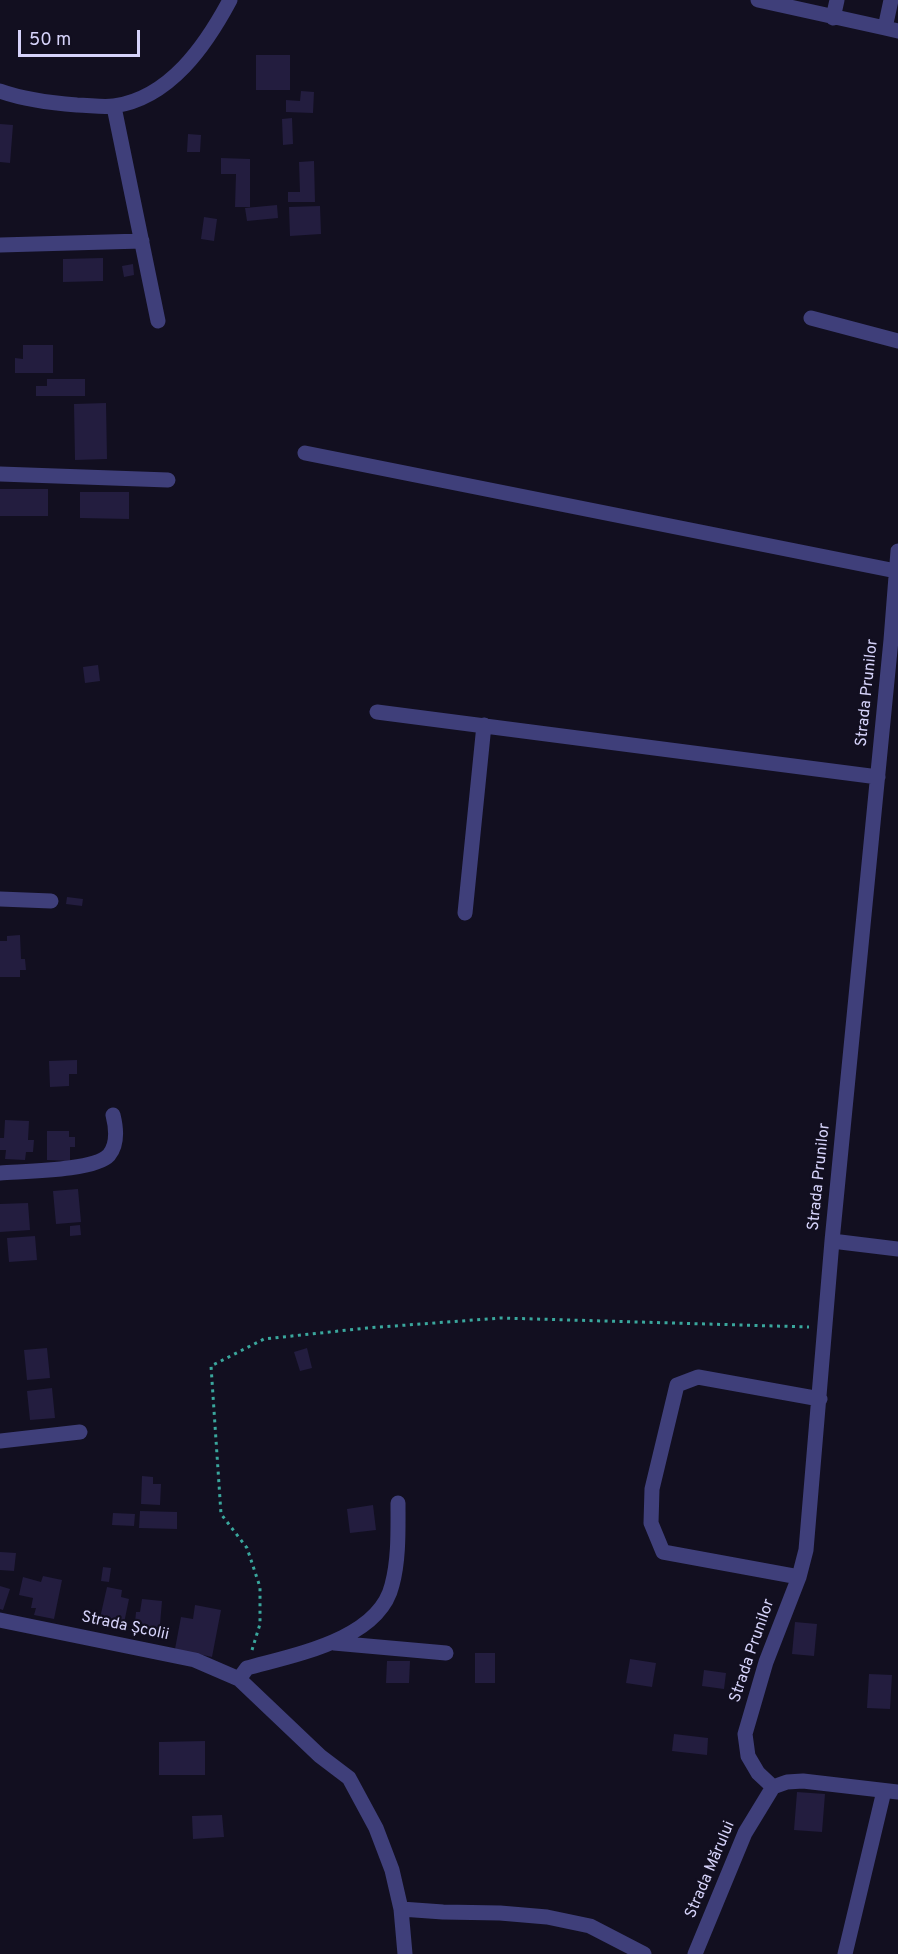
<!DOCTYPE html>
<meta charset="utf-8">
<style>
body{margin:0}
#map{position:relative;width:898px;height:1954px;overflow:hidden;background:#120f20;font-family:Overpass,sans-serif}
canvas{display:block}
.scale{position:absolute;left:18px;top:30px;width:122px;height:27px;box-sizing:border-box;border:3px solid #d6d3fa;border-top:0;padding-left:8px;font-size:18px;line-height:21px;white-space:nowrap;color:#d6d3fa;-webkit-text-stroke:4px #120f20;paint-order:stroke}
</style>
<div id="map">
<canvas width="898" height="1954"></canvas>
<div class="scale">50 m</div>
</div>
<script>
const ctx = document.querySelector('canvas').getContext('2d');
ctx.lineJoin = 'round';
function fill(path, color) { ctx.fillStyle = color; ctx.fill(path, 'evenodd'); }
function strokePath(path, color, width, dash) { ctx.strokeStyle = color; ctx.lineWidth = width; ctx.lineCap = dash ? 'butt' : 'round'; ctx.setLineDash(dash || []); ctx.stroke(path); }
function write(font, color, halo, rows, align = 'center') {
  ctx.font = font + ' Overpass,sans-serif'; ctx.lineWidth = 4.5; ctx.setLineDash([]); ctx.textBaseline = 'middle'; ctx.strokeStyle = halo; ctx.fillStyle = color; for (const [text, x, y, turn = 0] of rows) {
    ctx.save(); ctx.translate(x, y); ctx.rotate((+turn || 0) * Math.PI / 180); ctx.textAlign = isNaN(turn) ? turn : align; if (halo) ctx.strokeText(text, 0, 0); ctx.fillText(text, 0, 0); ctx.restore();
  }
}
const building = new Path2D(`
 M256,55H290V90H256Z
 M301,91L314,92L313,113L286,112V100L300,101Z
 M292,118L293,144L283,145L282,119Z
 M0,124L13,125L10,163L0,162Z
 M188,134L201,135L200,152H187Z
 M221,158L250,159V207H235L236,174H221Z
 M314,161L315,202H288V192H300L299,162Z
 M277,205L278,218L247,221L245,208Z
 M320,206L321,234L290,236L289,207Z
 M204,217L217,219L214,241L201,239Z
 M103,258V281L63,282V259Z
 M133,264L134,275L124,277L122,266Z
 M23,345H53V373H15V358L23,359Z
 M47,379H85V396H36V386H47Z
 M106,403L107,459L75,460L74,404Z
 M0,489H48V516H0Z
 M80,492H129V519L80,518Z
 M98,665L100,681L85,683L83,667Z
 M67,897L83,899L82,906L66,904Z
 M20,935L21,959H25L26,970H20V977H0V941H7V936Z
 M77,1060V1074H69V1086L50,1087L49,1061Z
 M5,1120L29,1121L28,1140H34L33,1152H26L25,1160L5,1159L6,1150H0V1138H4Z
 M47,1131H69V1137H75V1147H70V1161L47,1160Z
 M78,1189L81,1222L56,1224L53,1191Z
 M28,1203L30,1230L0,1232V1204Z
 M80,1225L81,1235L70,1236V1226Z
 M35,1236L37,1260L9,1262L7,1238Z
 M47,1348L50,1378L27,1380L24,1350Z
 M307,1348L312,1368L300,1371L294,1352Z
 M52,1388L55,1418L30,1420L27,1391Z
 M142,1476L153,1477V1484H161L160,1505L141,1504Z
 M373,1505L376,1530L350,1533L347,1509Z
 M140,1511L177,1512V1529L139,1528Z
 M113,1513L135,1514L134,1526L112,1525Z
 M0,1552L16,1553L14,1571L0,1570Z
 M103,1567L111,1568L109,1582L101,1581Z
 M43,1576L62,1580L54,1619L34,1615L36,1608H31L33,1598L19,1595L23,1577L41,1582Z
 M0,1586L10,1589L3,1610L0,1609Z
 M107,1587L122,1590L121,1597L129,1599L124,1623L100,1618Z
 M142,1599L162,1601L159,1636L141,1635L143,1624L135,1623L136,1612H140Z
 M195,1605L221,1610L212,1657L175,1649L181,1617L193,1619Z
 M795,1622L817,1624L814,1656L792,1654Z
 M475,1653H495V1683H475Z
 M630,1659L656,1663L652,1687L626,1683Z
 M387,1661H410L409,1683H386Z
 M704,1670L726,1673L724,1689L702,1686Z
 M869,1674L892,1675L890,1709L867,1708Z
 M674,1734L708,1738L707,1755L672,1751Z
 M205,1741V1775H159V1742Z
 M797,1792L825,1794L822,1832L794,1830Z
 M222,1815L224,1837L193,1839L192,1816Z`);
const path = new Path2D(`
 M252,1650L260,1624V1587L247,1548L221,1514L211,1366L264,1339L367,1328L501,1318L809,1327`);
const minor = new Path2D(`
 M758,0L885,28
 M891,0L885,28L898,31
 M833,18L837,0
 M0,91C25,100 51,103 77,105C89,105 103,108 114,106C170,98 206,45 230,0
 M114,107L158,321
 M0,245L142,241
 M811,318L898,341
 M305,453L896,571
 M0,474L168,480
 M377,712L878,777
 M0,899L51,901
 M465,913L484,725
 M0,1173C23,1171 95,1171 109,1155C118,1144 116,1127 113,1115
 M832,1241L898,1249
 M0,1441L80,1432
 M799,1577L663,1552L651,1523L652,1489L677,1385L698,1377L820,1399
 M0,1620L195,1660L239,1679L320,1756L349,1778L376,1828L392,1870L401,1909L443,1912L500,1913L547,1917L590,1926L644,1954
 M334,1643L446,1653
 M239,1679L247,1668C293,1655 379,1640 392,1585C399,1559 398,1530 398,1503
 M773,1787L758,1773L748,1756L745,1734L766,1662L799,1577L806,1550L832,1241L891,640L898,551
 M401,1909L405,1954
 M695,1954L745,1833L773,1787L787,1782L803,1781L898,1792
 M845,1954L884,1791`);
const streetNames = [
 ["Strada Prunilor",868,693,-84],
 ["Strada Prunilor",820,1177,-84],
 ["Strada Școlii",125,1627,12],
 ["Strada Prunilor",753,1651,-71],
 ["Strada Mărului",711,1870,-67]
];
fill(building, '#231d3f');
strokePath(path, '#3aa79d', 3, [3, 4.5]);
strokePath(minor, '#3f3f7a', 15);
write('16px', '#d6d3fa', '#120f20', streetNames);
</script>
